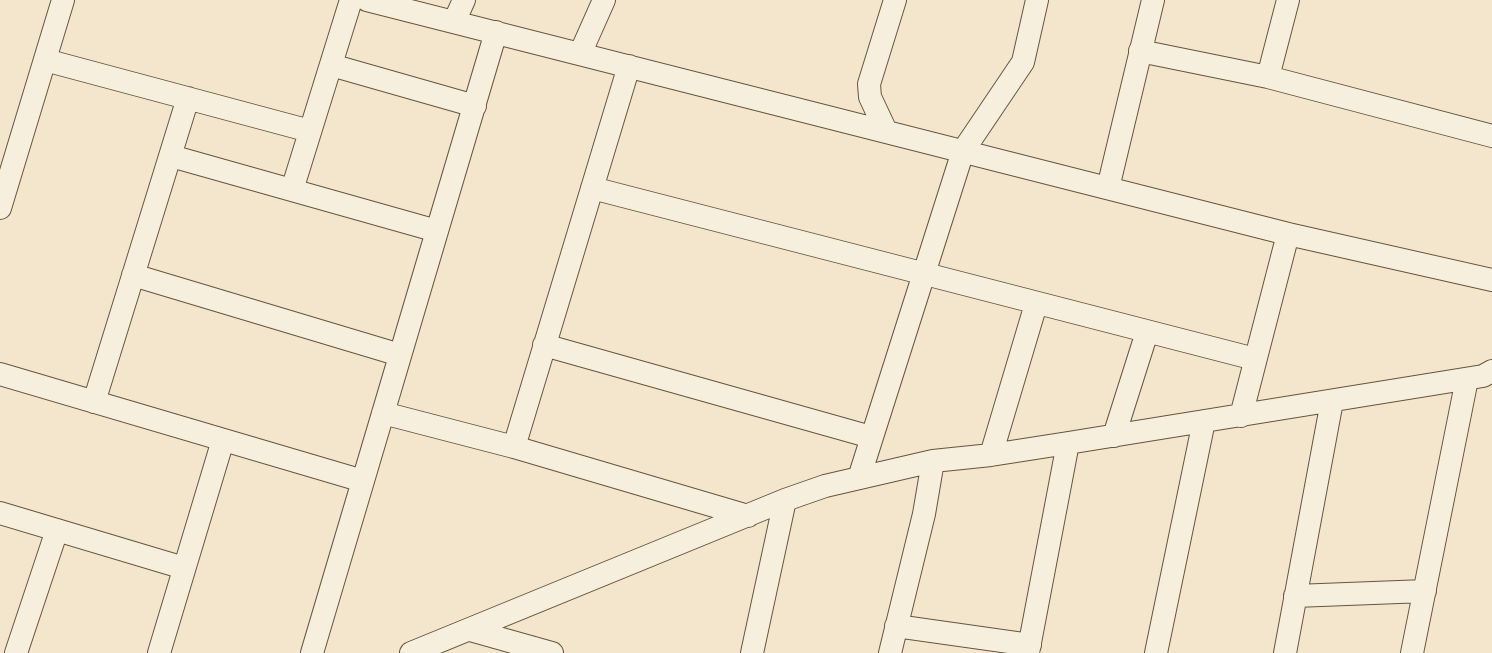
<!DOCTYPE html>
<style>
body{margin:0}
canvas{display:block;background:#f3e6cd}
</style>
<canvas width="1492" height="653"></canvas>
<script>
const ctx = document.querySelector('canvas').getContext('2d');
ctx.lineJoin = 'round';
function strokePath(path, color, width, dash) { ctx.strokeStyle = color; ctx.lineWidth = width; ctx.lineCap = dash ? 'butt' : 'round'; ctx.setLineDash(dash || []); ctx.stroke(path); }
const minor = new Path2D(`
 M367,0L1288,234L1492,280
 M454,22L464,0
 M1140,51L1268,77L1492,136
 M580,54L604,0
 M45,60L310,131
 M331,65L475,106
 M1268,77L1288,0
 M886,131L870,97L869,84L895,0
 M171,156L437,231
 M592,188L1255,359
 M1108,188L1153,0
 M292,190L351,0
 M0,208L63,0
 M133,275L400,355
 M544,345L871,437
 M0,374L363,481
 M94,402L188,98
 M383,413L514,447L748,516
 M1241,416L1288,234
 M1114,436L1147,332
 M514,447L629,66
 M991,455L1036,304
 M859,478L963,151L1023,62L1037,0
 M0,513L184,568
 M1295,596L1425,591
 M896,626L1030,645
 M470,630L552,653
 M16,653L57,530
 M159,653L223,440
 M312,653L496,32
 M411,653L785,500L825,486L933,461L991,455L1068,443L1483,376L1492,371
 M752,653L785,500
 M890,653L924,514L933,461
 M1028,653L1068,443
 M1156,653L1204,421
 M1285,653L1332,401
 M1412,653L1467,379`);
strokePath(minor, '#66553c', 24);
strokePath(minor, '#f7efde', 22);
</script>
